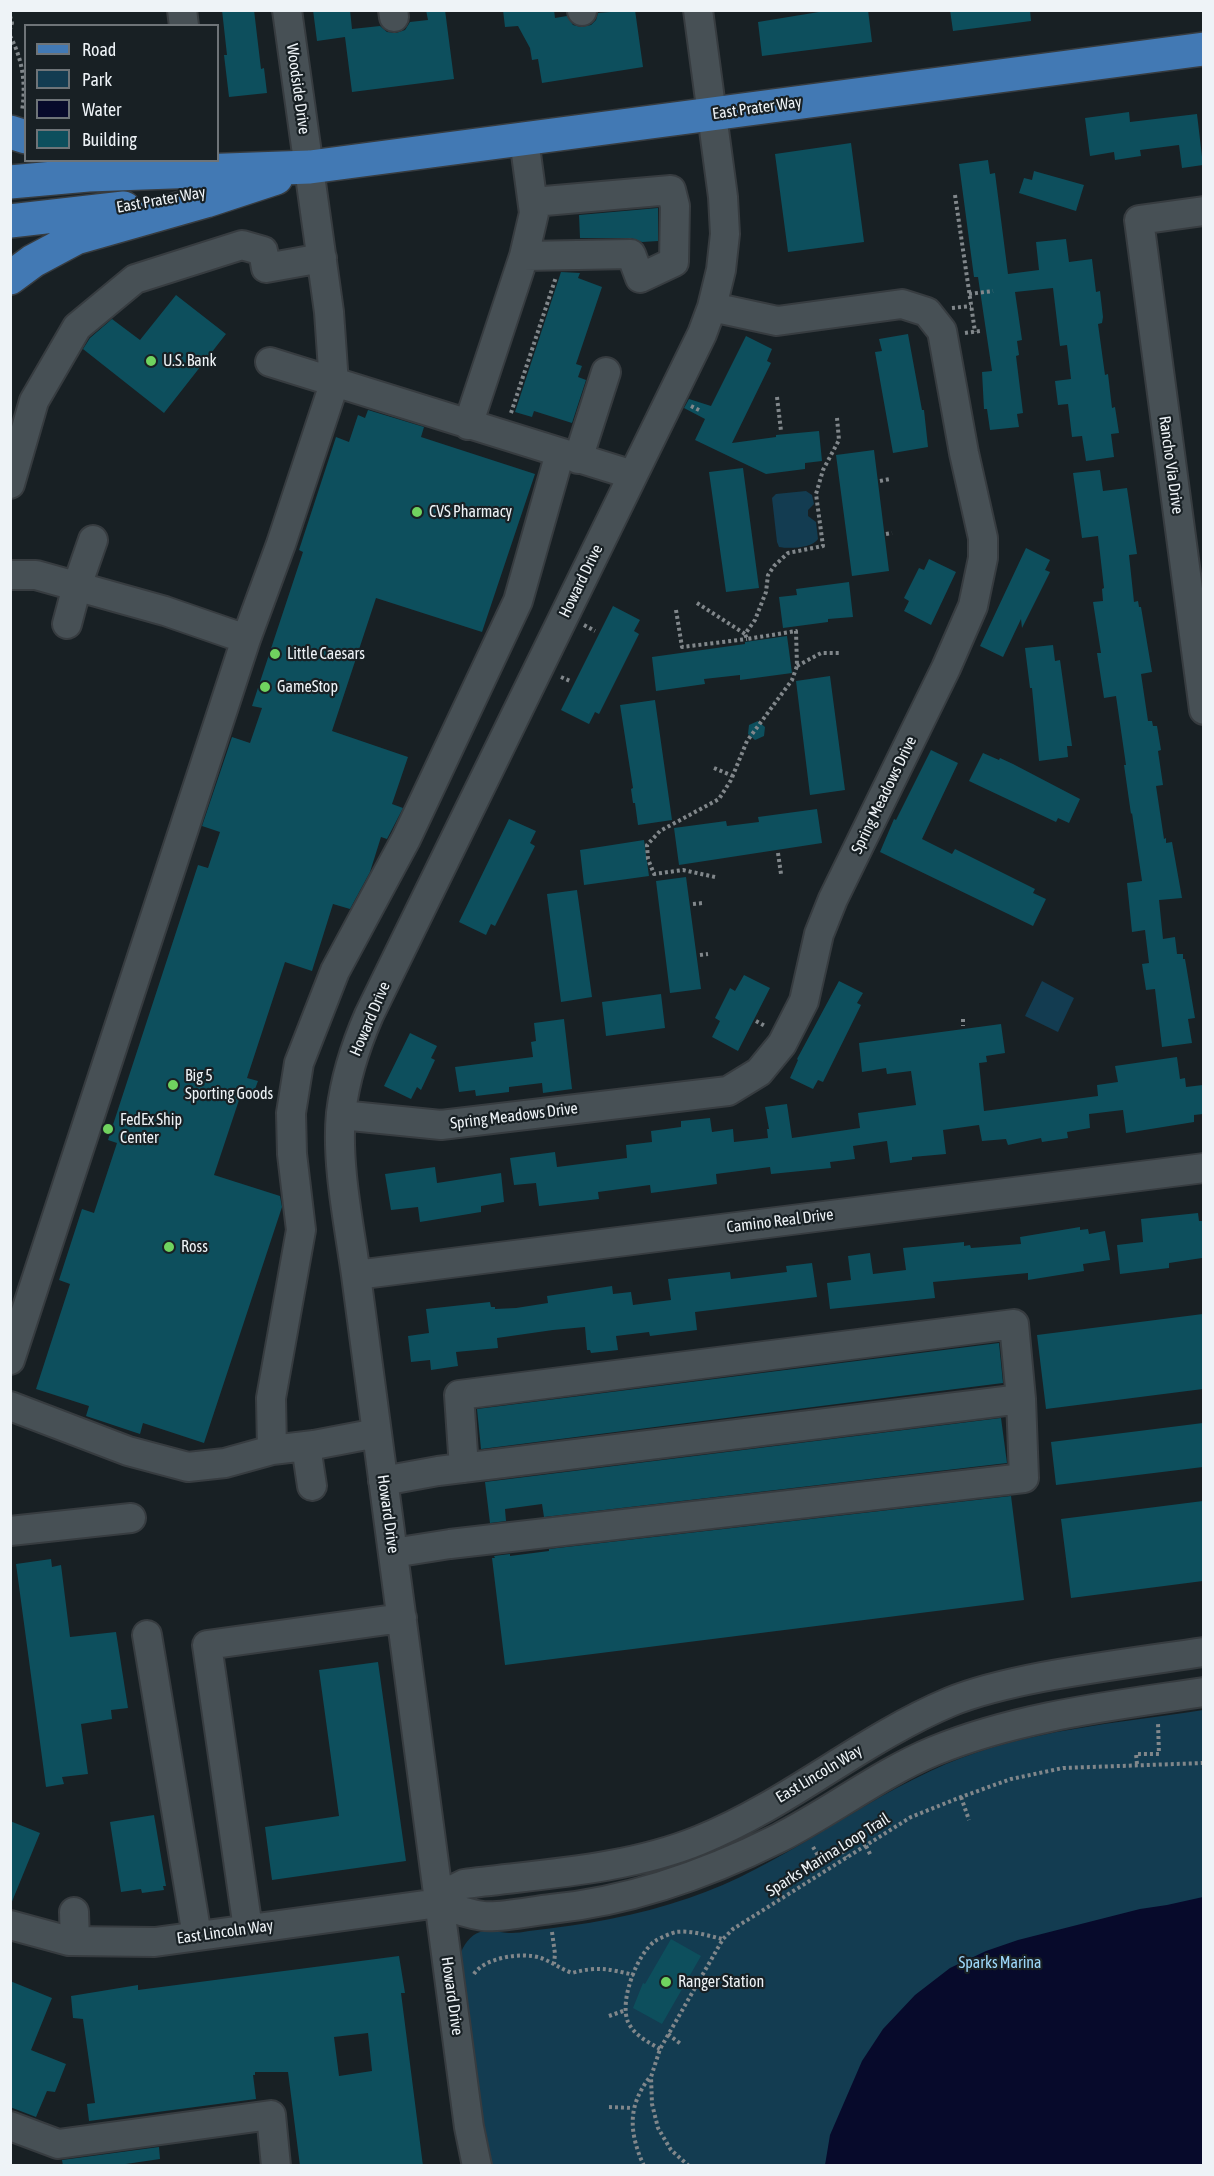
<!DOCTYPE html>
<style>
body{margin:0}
#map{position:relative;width:1214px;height:2176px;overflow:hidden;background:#182024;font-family:"Asap Condensed",sans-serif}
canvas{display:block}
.frame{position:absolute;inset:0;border:12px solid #eef3f7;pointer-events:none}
.legend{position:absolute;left:24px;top:24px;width:195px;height:138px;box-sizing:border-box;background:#182024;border:2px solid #6e7478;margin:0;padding:8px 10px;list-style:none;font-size:18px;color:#eef3f7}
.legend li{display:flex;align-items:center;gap:12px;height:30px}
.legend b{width:30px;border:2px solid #6e7478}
</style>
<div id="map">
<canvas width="1214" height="2176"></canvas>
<div class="frame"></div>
<ul class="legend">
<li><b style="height:8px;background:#4279b4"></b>Road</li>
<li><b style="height:16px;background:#133c51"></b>Park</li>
<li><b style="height:16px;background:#070a2b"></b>Water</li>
<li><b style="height:16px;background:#0d4f5d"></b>Building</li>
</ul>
</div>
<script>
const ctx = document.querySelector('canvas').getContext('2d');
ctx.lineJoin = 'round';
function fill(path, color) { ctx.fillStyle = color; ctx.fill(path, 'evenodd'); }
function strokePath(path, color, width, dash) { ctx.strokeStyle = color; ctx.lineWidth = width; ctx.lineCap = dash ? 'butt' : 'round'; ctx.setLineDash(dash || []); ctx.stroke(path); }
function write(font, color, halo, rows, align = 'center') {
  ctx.font = font + ' "Asap Condensed",sans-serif'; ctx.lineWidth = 4.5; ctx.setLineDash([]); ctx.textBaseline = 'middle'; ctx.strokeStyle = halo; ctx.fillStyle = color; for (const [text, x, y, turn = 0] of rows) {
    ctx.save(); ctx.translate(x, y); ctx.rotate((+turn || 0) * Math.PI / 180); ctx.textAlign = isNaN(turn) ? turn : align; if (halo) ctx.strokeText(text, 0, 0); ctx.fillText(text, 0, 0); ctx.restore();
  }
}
const green = new Path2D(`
 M806,491L812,495L814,504L808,510V516L816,522L818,539C812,548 790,549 779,547L777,542L772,498L776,494Z
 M1042,981L1074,998L1058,1032L1025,1016Z
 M1203,1710V2165H490L483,2127L460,1955C463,1946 470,1935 480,1932C493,1928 500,1934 511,1933C517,1933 523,1932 529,1931C584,1925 637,1916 689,1898C781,1867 857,1802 946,1764C1027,1730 1118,1723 1203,1710Z`);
const water = new Path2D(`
 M1203,1897V2165H825L830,2135L862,2061L883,2029L915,1995L950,1968L986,1951L1018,1940L1140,1909L1167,1905Z`);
const building = new Path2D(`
 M222,10H254L261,69L264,68L267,93L229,97L224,55H227Z
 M313,10H350L352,29L380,26L387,32L396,33L405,30L410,22L428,20L426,10H445L454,79L352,92L345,37L317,41Z
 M503,10H554L555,18L567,16L573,25L581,27L591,25L596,20L598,13L635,10L643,67L542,83L538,59L532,60L530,48L518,26L505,27Z
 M831,10H868L872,42L762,56L758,22Z
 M950,10H1030L1031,21L953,31Z
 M1129,112L1130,122L1197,114L1203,165L1182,168L1179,145L1140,150L1141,156L1115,160L1114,152L1090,156L1085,118Z
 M851,143L864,242L788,252L775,154Z
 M988,160L990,174L995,173L1008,274L1039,270L1036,242L1066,239L1069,262L1092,259L1096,292L1100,291L1103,317L1102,323L1098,324L1105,375L1108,374L1112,408L1115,407L1119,433L1111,434L1114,457L1086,461L1082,436L1072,437L1068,404L1058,405L1055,381L1071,379L1067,345L1060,346L1053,288L1015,292L1022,340L1017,341L1019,355L1016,356L1023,413L1017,414L1019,427L990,430L987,409H984L982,372L992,371L978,277H974L959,164Z
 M1034,171L1084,185L1076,211L1019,193L1024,178L1032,180Z
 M658,208V241L642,242L631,238H580L579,215Z
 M561,272L580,273L578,278L602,287L576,364L582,366L578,377L586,380L572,423L534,411L532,417L515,412Z
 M176,295L226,334L164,413L83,349L90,338L112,319L140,340Z
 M908,334L922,410H924L928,447L893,453L875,352L882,351L879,339Z
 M746,336L772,349L767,361L771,363L732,443L776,437V435L819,431L822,461L805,463V469L766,474L695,440L705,419L684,408L689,399L711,406Z
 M368,410L424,427L421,437L535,474L482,632L376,598L332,731L408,757L392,804L403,808L387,839L381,837L370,872L350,909L333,904L312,971L285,962L247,1078L258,1081L251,1100L240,1097L214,1175L280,1196L282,1207L204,1443L143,1423L140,1434L86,1416L89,1406L36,1389L70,1284L59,1280L82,1209L94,1213L117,1143L108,1140L198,865L208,868L220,832L202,826L232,737L250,743L262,708L252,706L303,552L299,550L336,437L349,442L358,415L365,418Z
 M874,450L889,571L852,576L836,455Z
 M743,468L759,588L726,592L709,472Z
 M1100,470L1103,491L1127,488L1137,554L1129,555L1134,602L1138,601L1139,607H1141L1152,672L1141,674L1148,721H1152L1153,726H1157L1161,750L1158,751L1163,785L1156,786L1164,839L1166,838V843L1172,842L1182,898L1159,900L1163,939L1175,937L1177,954H1183V959H1185L1195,1018L1188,1019L1192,1043L1162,1047L1155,989L1146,990L1142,964L1149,963L1145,930L1132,932L1127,883L1142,881L1132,813L1131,814L1124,765H1126L1116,696L1104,698L1097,653H1101L1093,602L1103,601L1102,589L1104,588L1098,536L1082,538L1073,473Z
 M1026,548L1050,560L1045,570L1050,572L1022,628L1021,619L1003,657L980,646Z
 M929,559L956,572L931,625L904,611L909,601L904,598L919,568L924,570Z
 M849,582L853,617L828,619V622L783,628L779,597L797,595L796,589Z
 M613,606L640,620L634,631L639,634L599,714L595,712L589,724L561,710Z
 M787,636L792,673L740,680V675L704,679L705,684L656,691L652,657L745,644V642Z
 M1053,645L1055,661L1060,660L1072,746H1067L1068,757L1039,761L1032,688H1030L1025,648Z
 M830,676L845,790L810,795L796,681Z
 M655,700L672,820L638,825L635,803H633L631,789L633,788L620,705Z
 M758,721L765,727L764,736L755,740L748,734L749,725Z
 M931,750L958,763L922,839L952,854L955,849L1035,889L1033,893L1046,899L1033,926L880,852L894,819L896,820Z
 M983,753L999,760L1000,758L1013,764L1080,799L1069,823L1058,818L1056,822L969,781Z
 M817,809L822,843L679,865L674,828L726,821L727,826L759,822L758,817Z
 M509,819L536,831L530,843L535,846L495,926L491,924L486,935L459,922Z
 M644,840L649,876L584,885L580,850Z
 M686,877L701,989L670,993L656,881Z
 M577,890L592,997L561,1002L547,894Z
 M744,975L770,988L738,1051L712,1037L720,1021L715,1018L730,988L735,991Z
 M839,981L863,993L857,1003L861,1005L823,1082L818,1080L813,1089L790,1078L798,1060L797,1059Z
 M661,994L665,1028L606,1036L602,1002Z
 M564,1019L572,1089L543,1093L542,1083L509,1087V1092L476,1096L475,1090L459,1092L455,1067L533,1057L531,1042L536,1041L534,1023Z
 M1001,1024L1005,1053L986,1056L987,1062L979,1063L984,1111L1098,1096L1097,1085L1118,1082L1115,1066L1177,1057L1180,1079L1185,1078L1186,1087L1203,1085V1114L1194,1115V1122L1126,1133L1123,1110L1089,1114L1090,1128L1067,1132L1068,1138L1042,1142L1041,1138L1008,1145L1006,1139L982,1141L979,1125L943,1130L946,1154L912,1157V1160L890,1163L887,1141L853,1146L855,1159L830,1162L831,1168L771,1174L770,1167L716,1174L717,1184L651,1193L650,1185L598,1192L599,1199L539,1206L536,1183L514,1185L510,1158L555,1152L557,1167L627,1158L626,1145L652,1142L651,1131L681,1127V1121L710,1118L712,1132L733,1129L734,1142L768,1138L767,1129H769L765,1107L787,1104L792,1138L860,1128L858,1113L916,1105L911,1071L887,1074L886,1068L862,1072L859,1043Z
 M410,1033L437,1046L431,1058L435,1060L421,1090L417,1087L411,1099L384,1086Z
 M435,1167L437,1183L501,1173L504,1202L481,1206V1212L420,1222L418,1207L391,1210L385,1174Z
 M1198,1213L1199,1221H1203L1202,1258L1169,1263V1268L1120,1274L1117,1245L1143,1242L1141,1219Z
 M1080,1227V1230L1088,1229L1089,1234L1105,1231L1110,1260L1083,1264L1084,1271L1028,1280V1273L933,1282L935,1298L830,1309L827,1283L851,1280L848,1256L870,1253L873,1274L906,1270L903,1248L964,1242V1246L970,1245L971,1248L1021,1244L1020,1237Z
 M812,1263L817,1297L695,1312L697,1330L650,1336L649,1332L616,1336L618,1350L591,1353L590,1350H587L585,1327L553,1330L497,1338L498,1348L456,1352L458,1366L431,1370L430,1360L411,1362L408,1336L429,1333L426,1309L490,1302L491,1307H495V1309L516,1308L548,1303L547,1296L612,1286L613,1294L631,1292L633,1305L671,1300L668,1279L730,1272L731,1279L787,1272L786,1266Z
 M1203,1314V1389L1046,1409L1037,1335Z
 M999,1343L1003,1383L481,1449L477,1409Z
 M1001,1418L1007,1463L544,1517L542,1504L505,1509L506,1521L490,1523L485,1482Z
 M1203,1423V1467L1056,1485L1051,1442Z
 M1011,1496L1024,1600L505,1665L492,1558H495L494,1556L510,1554V1556L549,1551V1549Z
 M1203,1501V1581L1071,1598L1061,1519Z
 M51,1559L52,1567L61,1565L70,1637L116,1632L128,1708L111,1710L112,1719L81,1724L88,1774L62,1777L64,1784L46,1787L16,1564Z
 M378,1662L406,1861L272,1880L265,1827L339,1816L319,1670Z
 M154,1815L166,1886H163L164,1890L142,1893L141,1889L121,1892L110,1822Z
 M10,1821L40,1833L11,1904H10Z
 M671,1939L701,1956L662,2024L633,2008L643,1983L645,1984Z
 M399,1956L405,1993H401L423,2166H300L288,2072H255V2075H253L256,2099L89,2121L87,2104L95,2103L83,2019L73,2018L71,1996L138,1985V1990ZM368,2033L372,2071L339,2076L334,2037Z
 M10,1981L52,1998L31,2050L66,2064L55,2092L47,2091L36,2117L10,2107Z
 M159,2147L160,2159L112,2166H63L62,2160Z`);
const path = new Path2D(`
 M10,16L12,23L10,29
 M10,36C23,60 26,84 22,111
 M955,195L975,332
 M969,294L993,291
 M952,308L971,306
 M965,333L980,331
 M777,397L781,431
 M691,406L701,411
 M511,413L556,277
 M880,481L890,479
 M886,534L892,533
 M697,603L745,634L755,620L766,592L768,575L774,566L788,553L823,546L816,494L823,470L839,440L837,418
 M676,610L682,647L747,639
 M584,625L595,631
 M797,666L821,653H839
 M561,677L570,681
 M714,768L733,776
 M778,853L781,874
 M715,877L683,870L654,874L648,859L647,845L660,831L719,799L731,780L747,741L792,680L797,666L796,631L747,639L745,634
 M693,904L703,903
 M700,955L708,954
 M963,1019V1026
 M756,1021L765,1026
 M1137,1764L1136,1754H1159L1158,1723
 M961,1797L969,1820
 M866,1846L871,1856
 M813,1847L820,1859L840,1847L847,1857
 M552,1932L555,1954L554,1964
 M474,1974C485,1957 523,1952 541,1958C552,1962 561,1969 572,1973C597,1966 609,1969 634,1975
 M609,2016L626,2010
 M668,2034L682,2045
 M660,2049C648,2042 634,2035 628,2022C619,2001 637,1954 655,1941C660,1938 671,1933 676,1932C692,1930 708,1936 723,1939
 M609,2107L633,2108
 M564,2164V2166
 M644,2166C629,2133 627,2106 650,2077
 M689,2166L671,2150L658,2128L652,2104L651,2077L660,2049L723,1939L733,1929L911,1817L961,1797L1011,1779L1063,1768L1204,1763`);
const minor = new Path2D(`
 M182,10L184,26
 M393,10L394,17
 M582,10V11
 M1204,211L1139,220L1204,710
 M524,256L631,254L640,278L674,262L675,206L671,190L533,202
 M270,362L633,475
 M468,425L524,256L534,213L524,139
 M578,459L606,372
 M10,484L34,401L77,327L135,279L242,245L263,251L266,268L322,258
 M10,575H36L165,611L246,639L281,544L334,384L329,312L287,10
 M67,624L77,586L93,540
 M341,1115L441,1125L728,1091L759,1072L782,1044L804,1001L819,934L833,899L946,668L973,606L983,558V538L964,453L942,331L927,312L902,304L777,321L712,307
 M356,1275L1204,1168
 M10,1360L246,639
 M10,1406L128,1451L188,1467L225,1463L272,1450L314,1445L377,1433
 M306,1446L312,1486
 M272,1450L271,1398L301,1230L292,1154L291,1113L299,1063L335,971L406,839L518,601L560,453
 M464,1468L459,1395L1014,1324L1021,1399
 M383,1481L438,1471L1021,1399L1024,1478L450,1544L393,1553
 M10,1531L131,1518
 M147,1635L197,1936
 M439,1903L452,1890L464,1884C542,1874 627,1870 700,1840C789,1804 862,1739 950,1702C979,1690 1011,1683 1042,1677C1096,1667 1150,1660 1204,1652
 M74,1912L75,1941
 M10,1925L69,1941L155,1942L439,1903C454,1909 468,1914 483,1916C501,1918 532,1911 551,1909C632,1901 707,1874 779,1838C832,1811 879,1774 934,1751C1020,1716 1112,1706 1204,1692
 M248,1929L207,1645L402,1618
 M10,2126L58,2144L271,2115L276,2166
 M477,2166L469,2127L356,1275C349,1224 336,1163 341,1113C345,1079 355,1047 369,1015L702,334L712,307L721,270L725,234L723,197L698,10`);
const major = new Path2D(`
 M10,132L26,137
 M10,182L88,175L310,167L1204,49
 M10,221L124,208
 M10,278L33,261L76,238L206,201L276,178`);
const markers = [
 [151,361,6,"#70d35f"],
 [417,512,6,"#70d35f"],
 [275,654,6,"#70d35f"],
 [265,687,6,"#70d35f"],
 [173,1085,6,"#70d35f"],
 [108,1129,6,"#70d35f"],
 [169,1247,6,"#70d35f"],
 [666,1982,6,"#70d35f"]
];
const streetNames = [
 ["Woodside Drive",298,89,82],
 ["East Prater Way",757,108,-8],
 ["East Prater Way",161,200,-10],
 ["Rancho Via Drive",1171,465,82],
 ["Howard Drive",581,581,-64],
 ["Spring Meadows Drive",884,795,-64],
 ["Howard Drive",370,1019,-67],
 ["Spring Meadows Drive",514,1116,-7],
 ["Camino Real Drive",780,1221,-7],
 ["Howard Drive",388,1514,82],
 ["East Lincoln Way",819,1774,-31],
 ["Sparks Marina Loop Trail",828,1855,-32],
 ["East Lincoln Way",225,1932,-8],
 ["Howard Drive",452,1996,82]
];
const poiNames = [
 ["U.S. Bank",163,361],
 ["CVS Pharmacy",429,512],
 ["Little Caesars",287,654],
 ["GameStop",277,687],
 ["Big 5",185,1076],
 ["Sporting Goods",185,1094],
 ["FedEx Ship",120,1120],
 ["Center",120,1138],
 ["Ross",181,1247],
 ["Ranger Station",678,1982]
];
const parkNames = [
 ["Sparks Marina",1000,1963]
];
fill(green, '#133c51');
fill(water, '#070a2b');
fill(building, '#0d4f5d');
strokePath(minor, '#373c40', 32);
strokePath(major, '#373c40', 36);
strokePath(path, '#81878b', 4, [3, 3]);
strokePath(minor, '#475055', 28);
strokePath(major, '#4279b4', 33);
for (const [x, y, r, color] of markers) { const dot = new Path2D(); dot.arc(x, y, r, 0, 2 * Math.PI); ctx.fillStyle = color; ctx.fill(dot); strokePath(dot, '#182024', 2); }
write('16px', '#eef3f7', '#182024', streetNames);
write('16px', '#eef3f7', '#182024', poiNames, 'left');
write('16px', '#9dd7f9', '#182024', parkNames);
</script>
